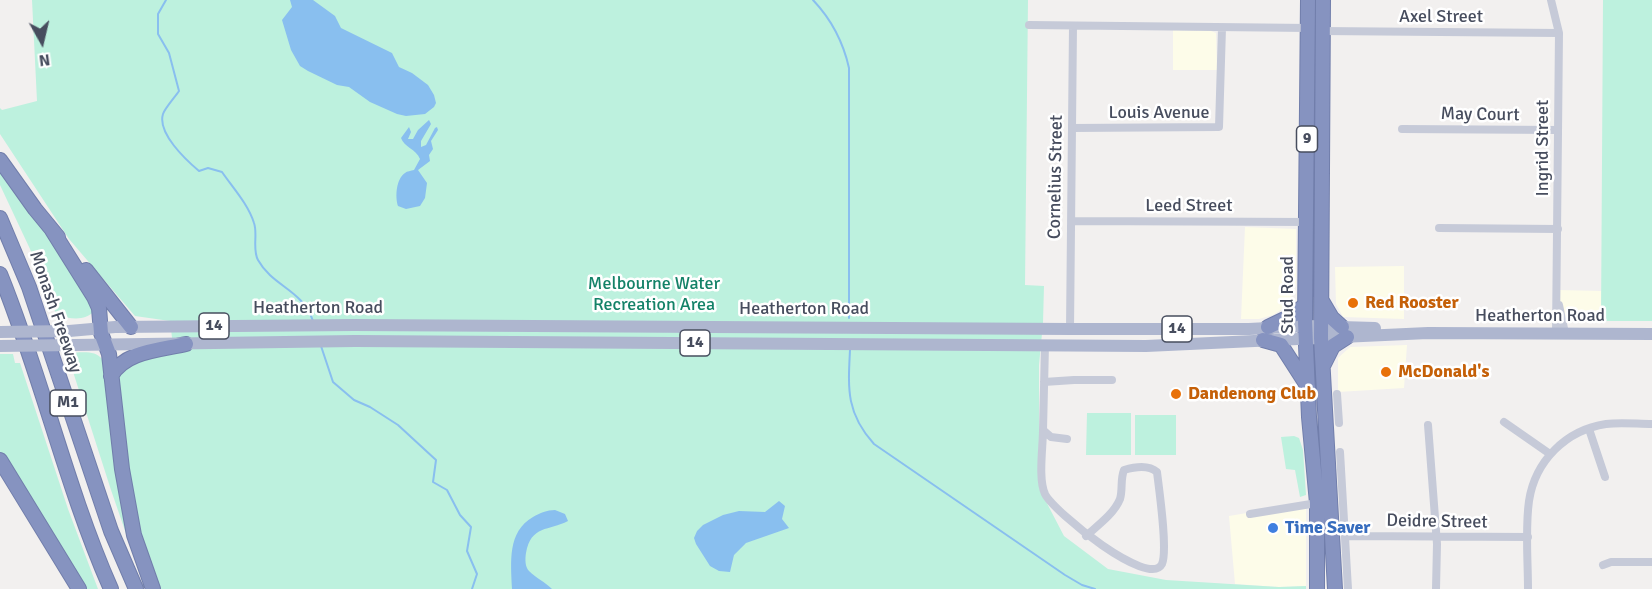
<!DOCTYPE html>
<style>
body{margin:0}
#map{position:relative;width:1652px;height:589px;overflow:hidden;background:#f2f0ef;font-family:Signika,sans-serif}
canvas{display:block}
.north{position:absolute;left:12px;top:12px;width:60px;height:60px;-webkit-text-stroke:4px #fff;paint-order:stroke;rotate:172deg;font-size:16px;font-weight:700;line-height:24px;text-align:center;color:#474d5e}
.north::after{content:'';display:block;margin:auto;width:21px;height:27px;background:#474d5e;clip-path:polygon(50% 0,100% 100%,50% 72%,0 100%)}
</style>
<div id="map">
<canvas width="1652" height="589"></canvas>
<div class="north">N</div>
</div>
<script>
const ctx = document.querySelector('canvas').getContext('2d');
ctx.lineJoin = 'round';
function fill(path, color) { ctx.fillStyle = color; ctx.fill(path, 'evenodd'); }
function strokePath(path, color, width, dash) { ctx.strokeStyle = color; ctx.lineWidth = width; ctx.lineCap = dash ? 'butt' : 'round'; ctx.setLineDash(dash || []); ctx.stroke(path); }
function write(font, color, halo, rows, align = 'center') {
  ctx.font = font + ' Signika,sans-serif'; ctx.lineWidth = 5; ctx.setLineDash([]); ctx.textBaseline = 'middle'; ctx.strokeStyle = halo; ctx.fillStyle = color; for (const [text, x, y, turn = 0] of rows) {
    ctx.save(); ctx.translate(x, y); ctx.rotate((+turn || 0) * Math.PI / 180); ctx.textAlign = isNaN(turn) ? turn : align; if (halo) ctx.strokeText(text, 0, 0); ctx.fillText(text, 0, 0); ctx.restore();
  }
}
const commercial = new Path2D(`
 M1173,30L1211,31L1216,33L1217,70H1173Z
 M1245,227L1296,229V283L1293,293L1287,306L1273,315L1259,319H1241Z
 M1404,266V319L1343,317L1336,304L1335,267Z
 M1558,290L1601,291V321L1558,320Z
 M1407,345L1404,388L1338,392V358L1350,347Z
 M1306,503V586L1279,587L1235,584L1229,516Z`);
const green = new Path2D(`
 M32,0H1028L1025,285L1044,286L1043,323L1039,365V488L1064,536L1108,569L1166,580L1279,587L1306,586V589H160L144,545L133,503L118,373L140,360L174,354L170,321L135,316L69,239L0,134V108L2,110L37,101Z
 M1603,0H1652V321H1601Z
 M0,169L58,245L93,305L94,311C85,322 70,318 57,316L30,249L0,185Z
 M67,353C78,353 95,349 102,359L113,443L132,551L111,490Z
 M0,354H13L15,363H20L68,509L98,589H82L0,454Z
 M1087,413H1131V455H1086Z
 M1135,415H1176V455H1135Z
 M1294,436L1299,438L1303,450L1306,495L1300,497L1295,470L1286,469L1281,437Z`);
const water = new Path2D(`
 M290,0H313L335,16L341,28L392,53L399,67L412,73L428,85L434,95L436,103L434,107L425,114L406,116L397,114L370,102L349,87L337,85L308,71L300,66L291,50L282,20L292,7Z
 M429,120L431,124L421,141V147L426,145L435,128L437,127L438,130L431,141L433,149L429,155L430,161L418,170L427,183L425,198L420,206L406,209L398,206C395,197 396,179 405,173C407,171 411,171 414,170L420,159C416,149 404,147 401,138L409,127L411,132L408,139H413L418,130Z
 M779,501L785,506L782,519L789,528L746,543L734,555L730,572L719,571L710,566L696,544L694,538L697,531L703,525L723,515L739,511L765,512Z
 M555,510L565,514L568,521C549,531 531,525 526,553C525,559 525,567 529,571C536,578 545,582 552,589H512C511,562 507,532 533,517C540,513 547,510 555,510Z`);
const stream = new Path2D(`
 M166,0L158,14V34L169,53L179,91C175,97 165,108 163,114C157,133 186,160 199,171L208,168L222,172C233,188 248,204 254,223C258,234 252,249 258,260C273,287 302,289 313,321
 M813,0C832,20 843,41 849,68V318
 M321,346L333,382L354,400L370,407L398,425L436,460L433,482L447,490L460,515L471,527L467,551L477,574L472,589
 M850,350C848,389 846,413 874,444L1065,575L1082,585L1095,589`);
const street = new Path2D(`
 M1551,0L1559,33L1556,333
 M1029,25L1309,28
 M1321,31L1559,33
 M1072,128L1219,127L1222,28
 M1402,129L1558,130
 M1071,221L1307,222
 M1439,228L1558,229
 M1559,305L1565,333
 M1070,329L1073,26
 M1045,345L1043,430L1051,437L1067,439
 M1044,382L1074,380H1112
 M1337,394L1339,423
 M1504,422L1550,454
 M1428,425L1437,544L1436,589
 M1589,429L1605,477
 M1043,430C1043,447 1038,479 1045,494C1054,512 1149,589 1162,564C1168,550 1159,489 1157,472C1148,464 1134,467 1124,470C1120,480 1123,489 1120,499C1114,514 1097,526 1086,536
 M1340,452L1348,589
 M1250,514L1317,503
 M1345,536L1528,537
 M1603,565L1611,562H1652
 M1528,589C1528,560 1525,529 1529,501C1535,461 1566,430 1606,424C1621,422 1637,424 1652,424`);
const primary = new Path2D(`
 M69,331L115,327L354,325L1070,329H1249L1306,326L1375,328
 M74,345L355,341L1146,346L1428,333L1652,334`);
const highway = new Path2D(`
 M1308,0L1305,321L1309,417L1317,503V589
 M1323,0L1321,338L1335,589
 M0,160L35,209L58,237
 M0,218L29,287L111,531L136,589
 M52,230L94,297L99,308L101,333L109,354L122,469L134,535L153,589
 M86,270L131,327
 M0,274C42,377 66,487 111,589
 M1322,301L1332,318L1342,327
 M1268,327L1293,315L1305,305
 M1263,340L1281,345L1308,387
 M1324,364L1333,346L1347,337
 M111,376C125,351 160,350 186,344
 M0,460L79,589`);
const primaryBridge = new Path2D(`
 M0,332L69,331
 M0,346L74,345`);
const markers = [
 [1353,303,6,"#e8710a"],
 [1386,372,6,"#e8710a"],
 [1176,394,6,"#e8710a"],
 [1273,528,6,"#3f7fe0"]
];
const shields = [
 [1307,139,21],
 [214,326,30],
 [1177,329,30],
 [695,343,30],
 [68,403,36]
];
const shieldNames = [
 ["9",1307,139],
 ["14",214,326],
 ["14",1177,329],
 ["14",695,343],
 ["M1",68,403]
];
const streetNames = [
 ["Axel Street",1441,17],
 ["Louis Avenue",1159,113],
 ["May Court",1480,115,1],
 ["Ingrid Street",1543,148,-90],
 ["Cornelius Street",1056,177,-89],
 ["Leed Street",1189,206],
 ["Stud Road",1288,295,-90],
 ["Heatherton Road",318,308],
 ["Heatherton Road",804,309],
 ["Monash Freeway",55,312,71],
 ["Heatherton Road",1540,316],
 ["Deidre Street",1437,522,1]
];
const parkNames = [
 ["Melbourne Water",654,284],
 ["Recreation Area",654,305]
];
const foodNames = [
 ["Red Rooster",1365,303],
 ["McDonald's",1398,372],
 ["Dandenong Club",1188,394]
];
const shopNames = [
 ["Time Saver",1285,528]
];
fill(commercial, '#fdfce9');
fill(green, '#bdf1de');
fill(water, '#89bfef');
strokePath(stream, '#89bfef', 2);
strokePath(highway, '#717eab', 16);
strokePath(street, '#c6cad8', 8);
strokePath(primary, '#aeb6cf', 12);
strokePath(highway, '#8693c0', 14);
strokePath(primaryBridge, '#aeb6cf', 12);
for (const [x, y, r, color] of markers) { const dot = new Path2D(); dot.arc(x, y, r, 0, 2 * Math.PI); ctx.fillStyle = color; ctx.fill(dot); strokePath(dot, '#fff', 2); }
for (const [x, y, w] of shields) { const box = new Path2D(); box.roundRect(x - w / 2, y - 13, w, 26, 4.5); ctx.fillStyle = '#fff'; ctx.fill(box); strokePath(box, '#474d5e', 1.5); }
write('bold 16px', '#474d5e', null, shieldNames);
write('18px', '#474d5e', '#fff', streetNames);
write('18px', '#148268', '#fff', parkNames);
write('bold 18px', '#c56008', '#fff', foodNames, 'left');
write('bold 18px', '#366cbe', '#fff', shopNames, 'left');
</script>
